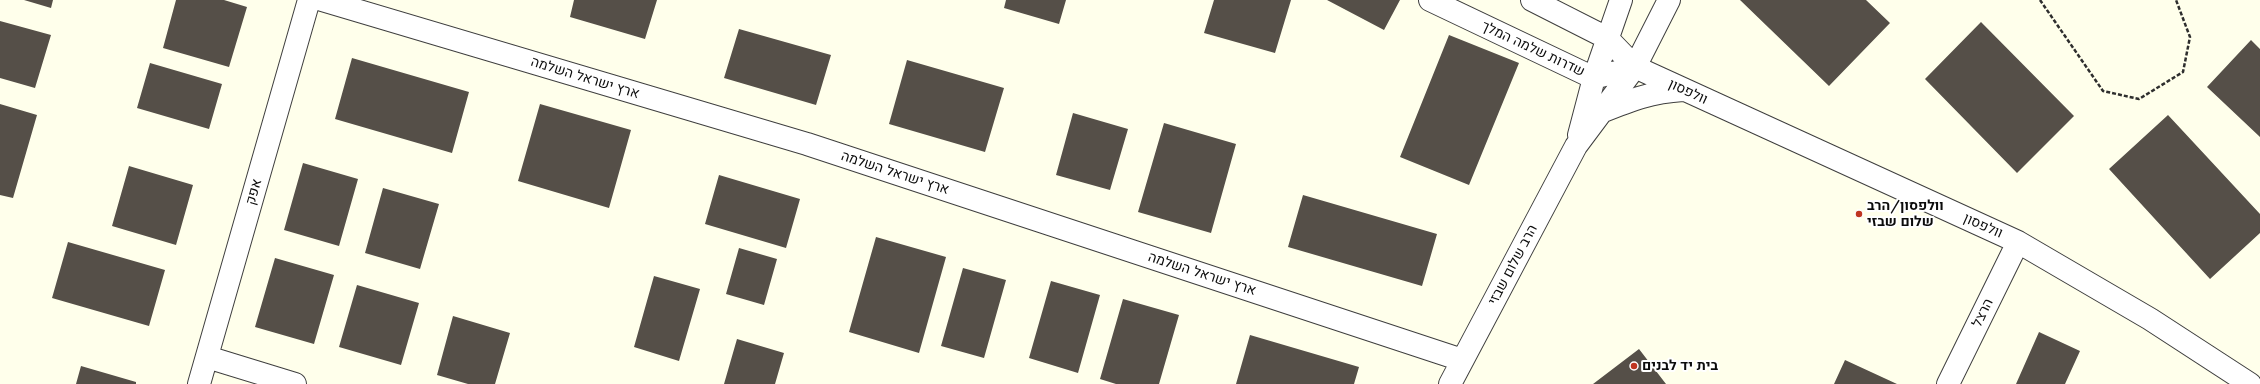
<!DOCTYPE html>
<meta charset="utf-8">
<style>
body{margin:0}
canvas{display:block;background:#ffffeb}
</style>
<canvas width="2260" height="384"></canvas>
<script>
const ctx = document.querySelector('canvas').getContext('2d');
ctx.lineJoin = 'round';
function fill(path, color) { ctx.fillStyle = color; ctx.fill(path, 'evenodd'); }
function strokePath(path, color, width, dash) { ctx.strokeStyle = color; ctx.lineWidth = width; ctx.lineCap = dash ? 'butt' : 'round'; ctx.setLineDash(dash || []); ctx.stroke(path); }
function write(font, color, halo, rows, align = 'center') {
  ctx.font = font + ' Lora,Heebo,serif'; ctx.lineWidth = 4; ctx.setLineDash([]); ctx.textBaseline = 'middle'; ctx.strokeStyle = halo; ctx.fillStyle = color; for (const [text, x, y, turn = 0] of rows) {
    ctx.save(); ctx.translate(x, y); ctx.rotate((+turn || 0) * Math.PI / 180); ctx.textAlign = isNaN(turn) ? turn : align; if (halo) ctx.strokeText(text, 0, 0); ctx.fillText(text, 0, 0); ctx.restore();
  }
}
const building = new Path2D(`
 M24,0H53L51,8Z
 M176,0H224L247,7L229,67L163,48Z
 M574,0H657L645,39L570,17Z
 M1006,0H1066L1059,24L1004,8Z
 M1214,0H1291L1275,53L1204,33Z
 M1327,0H1400L1384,30Z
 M1740,0H1866L1890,23L1829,86Z
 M0,21L51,35L35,88L0,78Z
 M1981,22L2074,116L2017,173L1925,79Z
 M739,29L831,55L816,105L724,78Z
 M1449,35L1519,63L1469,185L1400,157Z
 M2251,40L2260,49V137L2207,87Z
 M352,58L469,92L452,153L335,119Z
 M907,60L1004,88L985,152L889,124Z
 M150,63L222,84L209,129L137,108Z
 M0,104L37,115L13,198L0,195Z
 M540,104L631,130L609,208L518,181Z
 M1073,113L1128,129L1110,190L1056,175Z
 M2168,115L2260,214V233L2210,279L2109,169Z
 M1164,123L1236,144L1211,233L1138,212Z
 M303,163L358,179L339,246L284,230Z
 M129,166L193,185L176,245L112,226Z
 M719,175L800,199L786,248L705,224Z
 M383,188L439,204L420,269L365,253Z
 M1303,195L1437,234L1422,286L1288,247Z
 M876,237L946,257L919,353L849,332Z
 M68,242L165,270L149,326L52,298Z
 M739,248L777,259L764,305L726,294Z
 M275,258L334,275L314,344L255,327Z
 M963,268L1006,280L984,358L941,346Z
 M654,276L700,289L679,361L634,347Z
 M1051,281L1100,295L1078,373L1029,358Z
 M357,285L419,303L401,365L339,347Z
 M1123,299L1179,315L1159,384H1116L1100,379Z
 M453,316L510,333L495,384H468L437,375Z
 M2039,332L2080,351L2065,384H2016Z
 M1250,335L1359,367L1354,384H1236Z
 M737,339L784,353L775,384H724Z
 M1639,349L1666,384H1593Z
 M1845,360L1897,384H1834Z
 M81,366L136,382V384H76Z`);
const path = new Path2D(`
 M2040,0L2103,91L2139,99L2183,72L2190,37L2176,0`);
const minor = new Path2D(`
 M322,0L807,144L1462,360
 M1430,0L1594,78L1635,67
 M1532,0L1607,38L1635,67L2018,242L2150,319L2250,384
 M1601,112C1631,100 1651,92 1683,90
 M1579,135L1594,78L1621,0
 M207,357L295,384
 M199,384L309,0
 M1450,384L1576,146L1635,67L1669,0
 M1948,384L2018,242`);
const markers = [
 [1859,214,4,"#bf3521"],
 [1634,366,4,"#bf3521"]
];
const streetNames = [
 ["שדרות שלמה המלך",1533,49,25],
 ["ארץ ישראל השלמה",585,78,17],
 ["וולפסון",1688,92,25],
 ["ארץ ישראל השלמה",895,173,18],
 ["אפק",254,192,-74],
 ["וולפסון",1983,226,24],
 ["הרב שלום שבזי",1513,265,-62],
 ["ארץ ישראל השלמה",1202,274,18],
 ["הרצל",1983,313,-64]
];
const poiNames = [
 ["וולפסון/הרב",1867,206],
 ["שלום שבזי",1867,222],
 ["בית יד לבנים",1642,366]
];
fill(building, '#554f48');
strokePath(minor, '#3f3f3f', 24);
strokePath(path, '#2e2e2e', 2.5, [4, 2]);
strokePath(minor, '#fff', 22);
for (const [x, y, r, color] of markers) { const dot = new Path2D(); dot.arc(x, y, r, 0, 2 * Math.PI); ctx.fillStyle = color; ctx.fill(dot); strokePath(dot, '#fff', 1.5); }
write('14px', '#0c0c0c', '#fff', streetNames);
write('bold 14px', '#0c0c0c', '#fff', poiNames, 'left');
</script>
